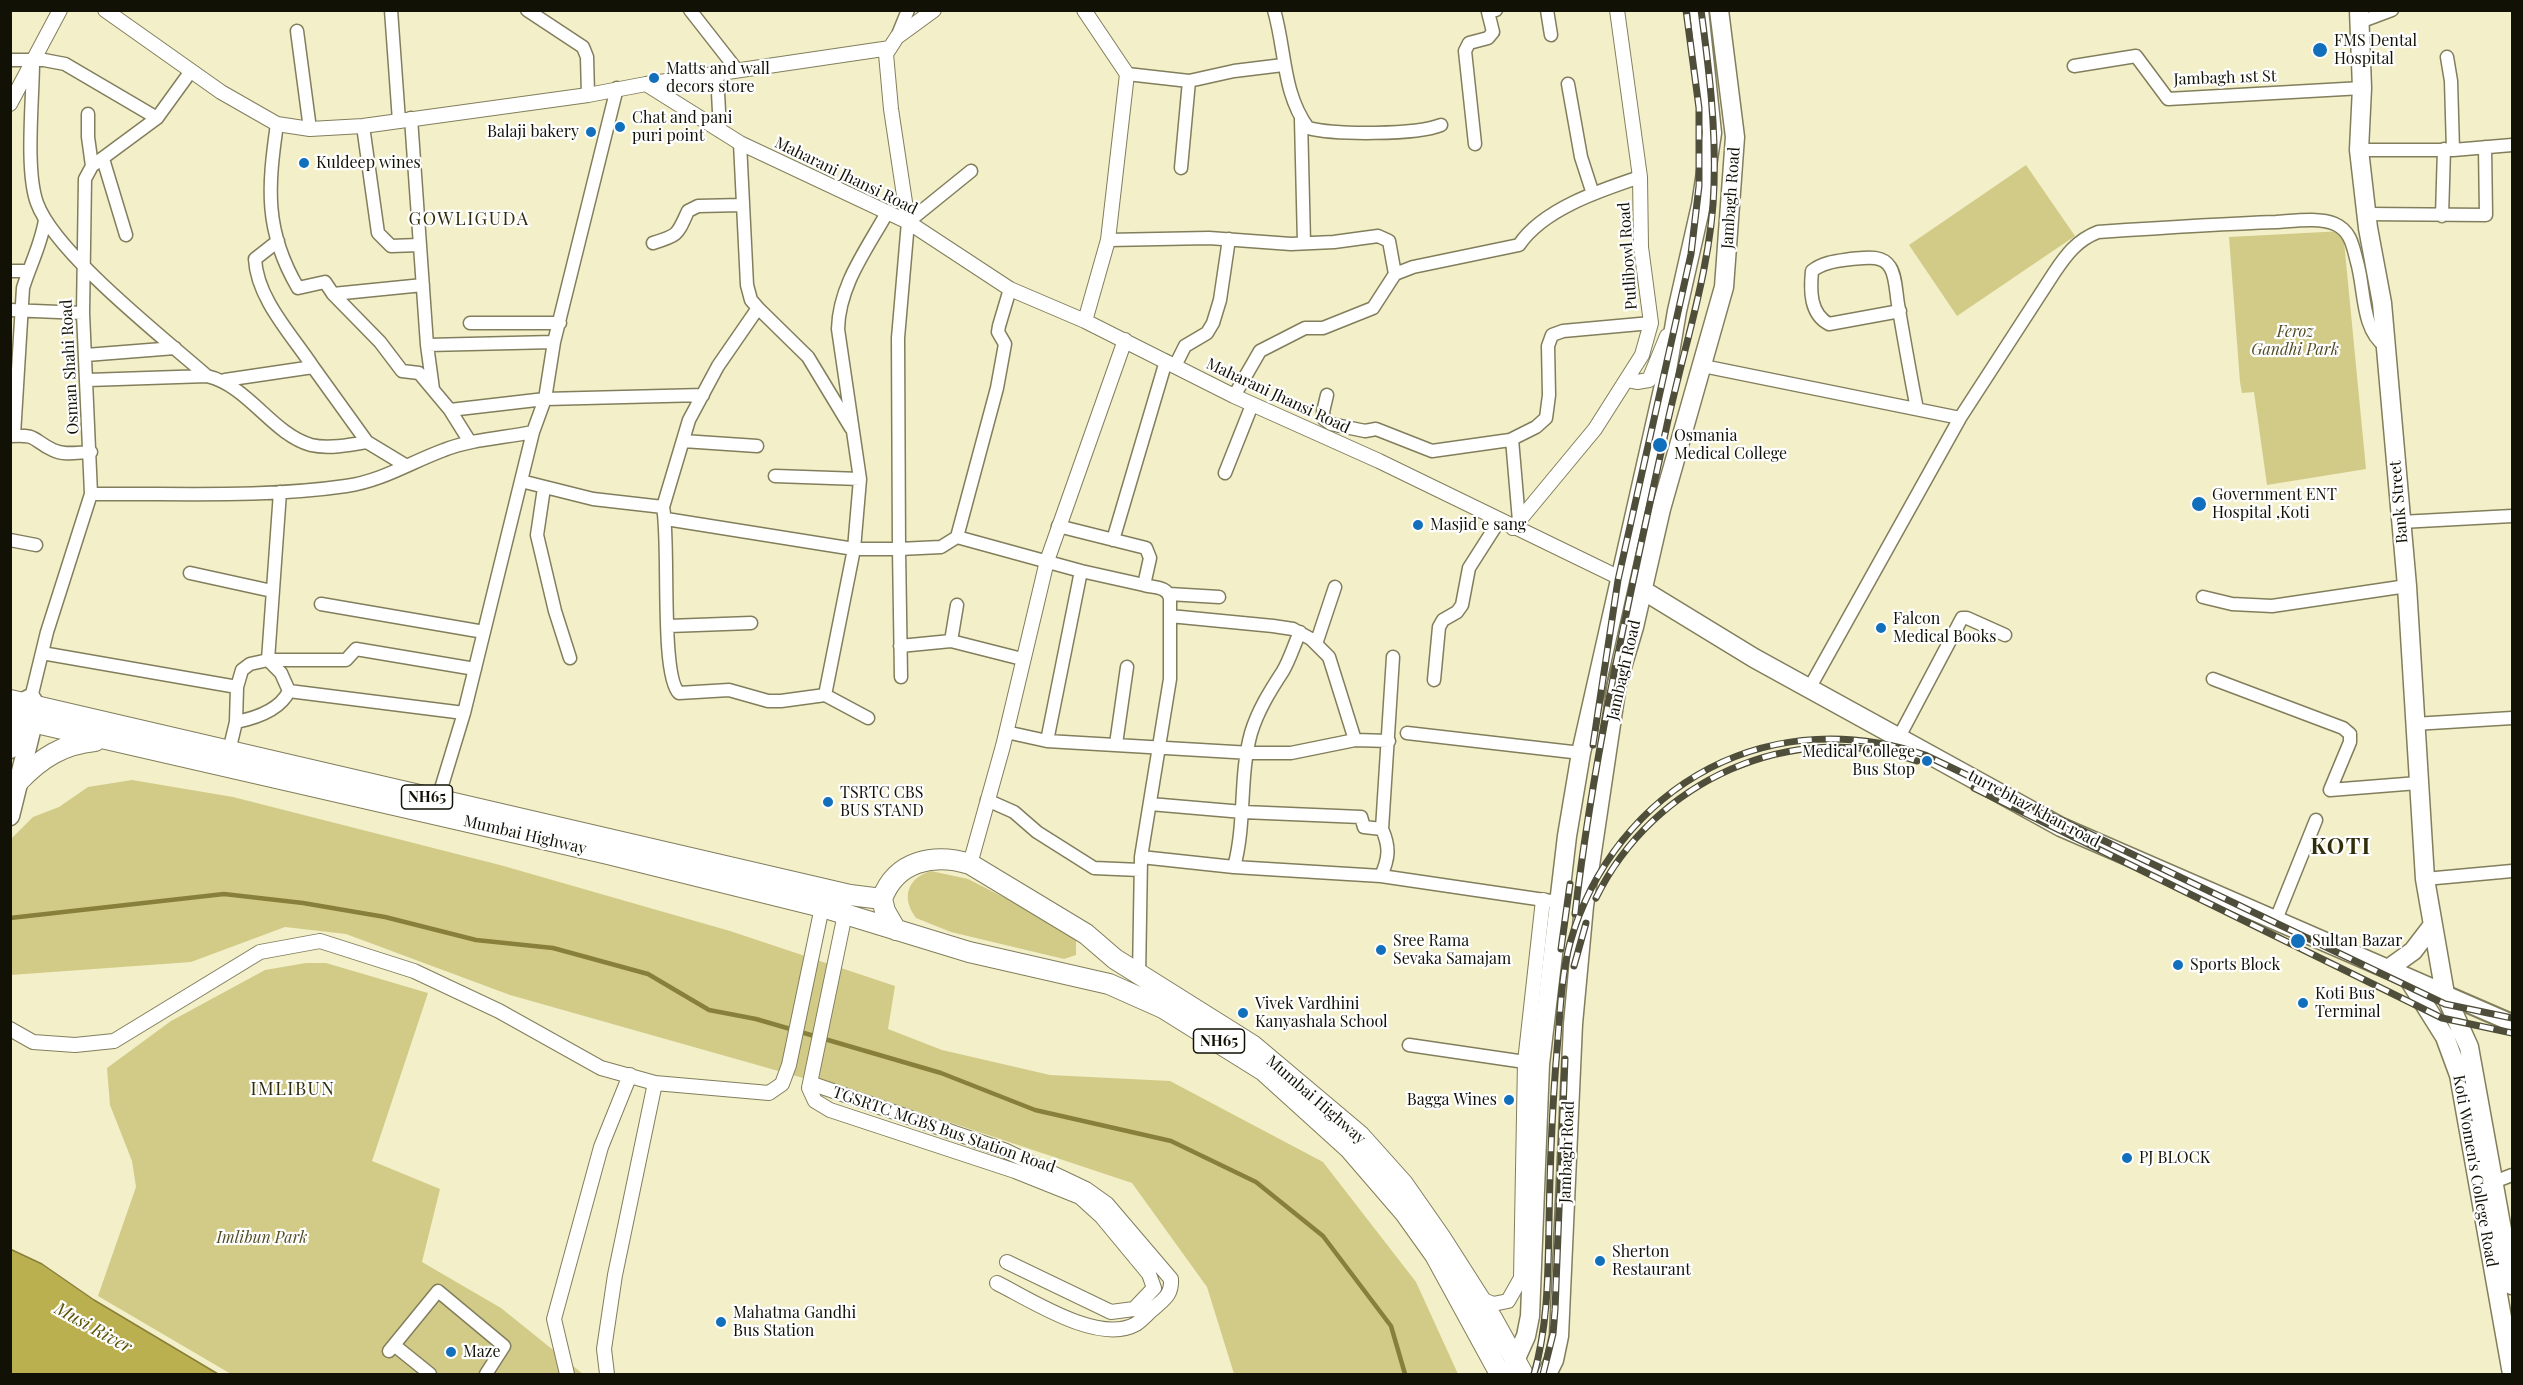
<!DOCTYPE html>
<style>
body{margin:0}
#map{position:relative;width:2523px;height:1385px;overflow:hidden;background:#f2efc9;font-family:"Playfair Display",serif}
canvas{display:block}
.frame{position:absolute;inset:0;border:12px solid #121105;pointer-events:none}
</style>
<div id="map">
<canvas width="2523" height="1385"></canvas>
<div class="frame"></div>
</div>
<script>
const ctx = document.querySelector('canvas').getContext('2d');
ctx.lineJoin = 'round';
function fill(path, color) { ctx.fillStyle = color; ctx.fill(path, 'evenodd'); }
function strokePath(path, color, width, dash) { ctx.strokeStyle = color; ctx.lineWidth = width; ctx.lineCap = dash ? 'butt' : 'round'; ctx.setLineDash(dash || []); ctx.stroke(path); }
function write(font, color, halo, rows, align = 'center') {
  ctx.font = font + ' "Playfair Display",serif'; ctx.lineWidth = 4.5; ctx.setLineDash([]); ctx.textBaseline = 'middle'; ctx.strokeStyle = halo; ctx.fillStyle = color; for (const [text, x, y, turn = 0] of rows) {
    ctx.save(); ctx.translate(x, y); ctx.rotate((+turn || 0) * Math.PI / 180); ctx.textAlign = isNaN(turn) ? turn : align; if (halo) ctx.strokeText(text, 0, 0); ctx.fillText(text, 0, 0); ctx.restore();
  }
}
const green = new Path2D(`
 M2026,165L2075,236L1957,316L1909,245Z
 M2343,231L2366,469L2267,485L2254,392L2242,393L2240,382L2229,237Z
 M132,780L233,797L500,865L730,931L895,986L888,1029L942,1050L1050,1075L1170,1081L1323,1162L1416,1282L1458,1374H1234L1207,1287L1132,1183L895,1104L510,995L346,934L285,927L191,962L11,975V839L33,817L59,807L88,787Z
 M931,871L968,879L1064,928L1076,940V955L1064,959L951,932L916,918C901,898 907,878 931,871Z
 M306,963H326L428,993L372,1161L440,1189L422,1262L501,1308L583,1374H231L98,1296L136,1187L132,1161L110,1105L107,1068L171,1021L265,970Z`);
const water = new Path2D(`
 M10,1249L42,1264L94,1300L218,1374H11Z`);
const stream = new Path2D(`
 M10,918L224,894L303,903L385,917L476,940L553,948L648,974L709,1010L756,1019L941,1073L1035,1110L1171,1141L1256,1182L1323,1236L1391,1326L1405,1374`);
const minor = new Path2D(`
 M391,10L399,121
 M527,10L583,47L587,57L588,95
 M690,10L737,70
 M1274,10C1286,51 1282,92 1308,128C1335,135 1416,135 1441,125
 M1547,10L1551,35
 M2360,22L2392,10
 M297,31L310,129
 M897,37L908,10
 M2447,57L2451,81L2453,150
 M10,60H44L65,64L157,118
 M33,61C33,99 25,170 37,203C55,253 165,339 207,376L88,380
 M2074,66L2136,56L2168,99L2362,88
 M717,73L720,131
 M1127,74L1189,81L1234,71L1283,65
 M1568,84L1581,157L1593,194
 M88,114V137L92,166
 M411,118L427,345L433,389
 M1301,119L1304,243
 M277,124C268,187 264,230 298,288L325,282L333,294L380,342L402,371L419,373L450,410L470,442
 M363,126L378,233L391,246L419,245
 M1475,144L1465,51L1469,43L1488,38L1493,32L1488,12L1496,10
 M2359,150H2453L2512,145
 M103,159L126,235
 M1181,168L1189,81
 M2366,214L2486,215L2485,147
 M2442,216L2444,149
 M1108,240L1209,238L1291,244L1334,242L1378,236L1389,241L1395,274L1413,267L1519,245C1543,209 1601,190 1640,177
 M278,241L255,259C257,299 292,335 313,367
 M653,243C679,235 677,235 688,211L698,206L742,205
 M10,271H28
 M333,294L423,285
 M758,308L808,357L851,428
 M10,310L83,313
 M1900,311L1829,324C1810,314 1810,291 1812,271C1823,262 1837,261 1851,259C1864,258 1882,254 1890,267C1896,276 1896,293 1898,304C1904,339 1910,374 1917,409
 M470,323H560
 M427,345L554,342
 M86,355L175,348
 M1175,366L1185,346L1207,333L1213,323L1220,300L1229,239
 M1703,366L1960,418
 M207,376C249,386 272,434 311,445C328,449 350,445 367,442
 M225,380L313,367L367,442L405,465
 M1327,395L1323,412L1324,419L1331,424L1365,431L1376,429L1432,451L1510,440L1536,427L1546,418L1549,395L1548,346L1552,335L1563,331L1651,323
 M1234,396L1260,351L1305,328H1323L1373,308L1395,274
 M450,410L545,399L703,395
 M14,435L23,288C30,265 41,245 45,220
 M10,436C38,434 32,440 53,450C65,456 79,452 91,452
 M1512,439L1519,521
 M683,441L757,446
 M1225,473L1252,405
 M775,476L860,479
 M521,481L593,499L663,507C670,542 660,675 679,693L729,690L768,701H781L825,695L868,718
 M544,488L537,535L555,611L570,658
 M280,492L268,660H346L356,649L475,669
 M91,494C176,493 263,498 346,486C382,481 411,462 444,450C472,439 503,438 533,432
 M663,507L689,420L718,366L758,308L751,300L747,285L740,143
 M666,519L854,549H899L898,338L908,222L971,171
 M2401,522L2512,516
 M1058,526L1146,548L1150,558L1144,585C1154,588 1167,586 1170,598V679L1141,857L1139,977
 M957,537L997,388L1005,344L998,332L999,326L1010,289
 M10,540L36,545
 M1113,540L1166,361
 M190,573L272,591
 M1169,594L1219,597
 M2203,597L2232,604L2272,606L2407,586
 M321,604L484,632
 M1170,616L1273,626L1293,629L1311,639L1329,657L1355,740
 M669,626L751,623
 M951,641L957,605
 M1316,644L1335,587
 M900,646L951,641L1022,659
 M42,653L237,687
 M901,677L899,549L941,547L957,537L1081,571L1144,585
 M2213,679L2343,728L2350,734V742L2330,790L2418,783
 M1434,680L1439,627L1443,620L1457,612L1462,605L1469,568L1499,521
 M1810,687L1960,418L2054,273C2066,255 2077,240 2098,232C2157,228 2217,224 2276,222C2293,221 2320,217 2335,224C2351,231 2353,247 2357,262C2365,289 2361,329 2385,346
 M825,695L854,549L860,479L838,329C839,285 867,249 888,211
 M31,698L47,632L91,494L83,313L85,179L92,166L157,118L191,71
 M236,722C256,718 280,710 289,691L464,713
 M2414,724L2512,718
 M1006,732L1047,741L1251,753H1291L1355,740L1389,741
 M1407,733L1581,753
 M1899,737L1962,618H1967L2005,635
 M1047,741L1081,571
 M1116,744L1127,667
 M229,751L236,722L237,687L242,670L250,664L268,660L281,673L289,691
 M987,800L1014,812L1037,832L1094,868L1140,870
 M1150,804L1243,812L1361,817L1364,827L1382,829C1390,847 1389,858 1381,876
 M436,805L464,713L533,432L545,399L554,342L617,88
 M1382,829L1393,657
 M1141,857L1234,867L1381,876L1551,901
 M1234,867C1246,823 1239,776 1251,733C1258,710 1270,691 1283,671C1290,659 1294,645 1300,632
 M2425,879L2512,871
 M2275,922L2316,820
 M1409,1045L1525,1062
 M2494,1182L2512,1175
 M394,1345L430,1374
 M389,1351L438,1291L504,1346L486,1374`);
const tertiary = new Path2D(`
 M105,10L221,92L277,124L310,129L363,126L588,95L646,84L740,143L908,222L1010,289L1085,321L1234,396L1379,461L1620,578
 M1084,10L1127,74L1108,240L1085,321
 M646,84L890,48
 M10,104L60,10
 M908,222L891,109L886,54L897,37L934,10
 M1627,380L1637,382L1649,380L1667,336
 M1513,528L1595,429L1642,355L1651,323L1641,247L1640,177L1617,10
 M970,864L1003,746L1047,561L1125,340
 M845,914L809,1088L815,1101L830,1110L1015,1171L1080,1197L1101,1216L1149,1274L1154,1288L1134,1309L1111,1312L1007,1262
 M10,1029L33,1042L75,1045L114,1041L260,952L320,941L414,971L499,1011L601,1068L655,1083L769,1093L782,1084L789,1065L822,907
 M810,1083L1004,1150L1086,1189L1107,1204L1171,1279C1172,1295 1164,1299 1153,1309C1148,1313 1142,1320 1136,1324C1099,1345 1031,1300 997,1283
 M1479,1298L1493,1304L1508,1301L1521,1278L1525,1062L1543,900
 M567,1374L554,1319L601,1147L630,1075
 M607,1374L604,1349L615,1275L655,1083`);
const secondary = new Path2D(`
 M2445,994L2512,1023`);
const primary = new Path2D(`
 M2359,10L2362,88L2359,150L2368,228L2382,303L2407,586L2425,879L2445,994L2469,1047L2512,1285
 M1641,589L1754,658L2061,827L2445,994
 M10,749L21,703L31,698L36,706L33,723L10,816
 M2388,969L2413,951L2433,925
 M2408,978L2445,1037L2459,1075L2512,1374
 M1509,1374L1526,1336L1530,1316L1540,1064L1567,836L1581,753L1666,376L1677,311L1701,205L1712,133L1699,10
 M1547,1374L1554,1360L1559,1336L1573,1024L1584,906L1617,684L1634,627L1661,509L1724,287L1735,137L1719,10`);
const trunk = new Path2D(`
 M10,700L850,895L882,899
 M10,717L608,854L822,907L969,952L1109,984L1163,1008L1264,1071L1349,1148L1405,1213L1435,1255L1500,1374
 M19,781C41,758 63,744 95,741
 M896,930L885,911L882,899C896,860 935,853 970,864L1086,934L1115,959L1252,1045L1360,1136L1403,1184L1440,1237L1493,1320L1523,1374`);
const rail = new Path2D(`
 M1593,745L1618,580L1691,254L1699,186V108L1686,10
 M1974,788L2442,1018L2512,1033
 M1596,898C1653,781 1792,717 1917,761
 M1575,914C1594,750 1632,586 1667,425C1684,346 1712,265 1714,185C1716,126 1709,69 1701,10
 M1561,949L1570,884
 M1574,966L1586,923
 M1534,1374C1548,1325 1548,1274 1549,1222C1550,1165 1552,1108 1557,1050C1560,1015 1561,977 1570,943C1591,868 1641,804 1710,768C1778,733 1854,731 1925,755L2445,1004L2512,1018
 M1543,1374L1553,1334L1555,1310L1565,1059`);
const markers = [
 [2320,50,8,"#116fbb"],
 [654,78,6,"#116fbb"],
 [620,127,6,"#116fbb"],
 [591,132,6,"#116fbb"],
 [304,163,6,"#116fbb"],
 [1660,445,8,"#116fbb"],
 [2199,504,8,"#116fbb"],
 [1418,525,6,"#116fbb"],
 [1881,628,6,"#116fbb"],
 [1927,761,6,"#116fbb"],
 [828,802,6,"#116fbb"],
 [2298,941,8,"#116fbb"],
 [1381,950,6,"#116fbb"],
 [2178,965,6,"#116fbb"],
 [2303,1003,6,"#116fbb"],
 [1243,1013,6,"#116fbb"],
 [1509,1100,6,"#116fbb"],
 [2127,1158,6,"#116fbb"],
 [1600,1261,6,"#116fbb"],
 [721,1322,6,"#116fbb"],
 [451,1352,6,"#116fbb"]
];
const shields = [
 [427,797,51],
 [1219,1041,51]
];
const shieldNames = [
 ["NH65",427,797],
 ["NH65",1219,1041]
];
const poiNames = [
 ["FMS Dental",2334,41],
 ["Hospital",2334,59],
 ["Matts and wall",666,69],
 ["decors store",666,87],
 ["Chat and pani",632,118],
 ["puri point",632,136],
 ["Balaji bakery",579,132,"right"],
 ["Kuldeep wines",316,163],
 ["Osmania",1674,436],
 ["Medical College",1674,454],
 ["Government ENT",2212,495],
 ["Hospital ,Koti",2212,513],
 ["Masjid e sang",1430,525],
 ["Falcon",1893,619],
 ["Medical Books",1893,637],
 ["Medical College",1915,752,"right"],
 ["Bus Stop",1915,770,"right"],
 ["TSRTC CBS",840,793],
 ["BUS STAND",840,811],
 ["Sree Rama",1393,941],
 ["Sevaka Samajam",1393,959],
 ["Sultan Bazar",2312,941],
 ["Sports Block",2190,965],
 ["Koti Bus",2315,994],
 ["Terminal",2315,1012],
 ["Vivek Vardhini",1255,1004],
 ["Kanyashala School",1255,1022],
 ["Bagga Wines",1497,1100,"right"],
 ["PJ BLOCK",2139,1158],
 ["Sherton",1612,1252],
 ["Restaurant",1612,1270],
 ["Mahatma Gandhi",733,1313],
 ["Bus Station",733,1331],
 ["Maze",463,1352]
];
const streetNames = [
 ["Jambagh 1st St",2225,78,-2],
 ["Maharani Jhansi Road",846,176,26],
 ["Jambagh Road",1731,198,-86],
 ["Putlibowl Road",1628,256,-94],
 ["Osman Shahi Road",70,367,-93],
 ["Maharani Jhansi Road",1278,396,25],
 ["Bank Street",2399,502,-95],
 ["Jambagh Road",1624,670,-77],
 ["turrebhaz khan road",2034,809,28],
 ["Mumbai Highway",525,835,13],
 ["Mumbai Highway",1316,1100,41],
 ["TGSRTC MGBS Bus Station Road",944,1130,19],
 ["Jambagh Road",1567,1152,-88],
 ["Koti Women's College Road",2475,1171,80]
];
const parkNames = [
 ["Feroz",2295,332],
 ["Gandhi Park",2295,350],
 ["Imlibun Park",262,1238]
];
const neighbourhoodNames = [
 ["GOWLIGUDA",469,219],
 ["IMLIBUN",293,1089]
];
const waterNames = [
 ["Musi River",93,1328,29]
];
const districtNames = [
 ["KOTI",2341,847]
];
fill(green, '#d2cb88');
fill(water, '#bbb050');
strokePath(water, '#88803a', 1.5);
strokePath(stream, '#88803a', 4.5);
strokePath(minor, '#827e5c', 15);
strokePath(tertiary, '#827e5c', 16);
strokePath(secondary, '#827e5c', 20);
strokePath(primary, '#827e5c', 21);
strokePath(trunk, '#827e5c', 22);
strokePath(minor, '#fff', 12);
strokePath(tertiary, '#fff', 14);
strokePath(secondary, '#fff', 16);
strokePath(primary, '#fff', 18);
strokePath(trunk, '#fff', 20);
strokePath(rail, '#4f4e3b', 7);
strokePath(rail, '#fff', 4.5, [14]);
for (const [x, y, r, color] of markers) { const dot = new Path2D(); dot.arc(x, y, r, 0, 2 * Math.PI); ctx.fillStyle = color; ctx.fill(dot); strokePath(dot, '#fff', 2); }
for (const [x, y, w] of shields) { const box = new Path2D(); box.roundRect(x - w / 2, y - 12, w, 24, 4.5); ctx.fillStyle = '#fff'; ctx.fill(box); strokePath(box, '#121105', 1.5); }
write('bold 15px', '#121105', null, shieldNames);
write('16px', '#121105', '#fff', poiNames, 'left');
write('16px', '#121105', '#fff', streetNames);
write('italic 16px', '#504b23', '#fff', parkNames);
ctx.letterSpacing = '1.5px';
write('18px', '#302d0c', '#fff', neighbourhoodNames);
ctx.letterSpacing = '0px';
write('italic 18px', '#5b5307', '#fff', waterNames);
ctx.letterSpacing = '1.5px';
write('bold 22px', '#302d0c', '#fff', districtNames);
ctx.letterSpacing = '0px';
</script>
